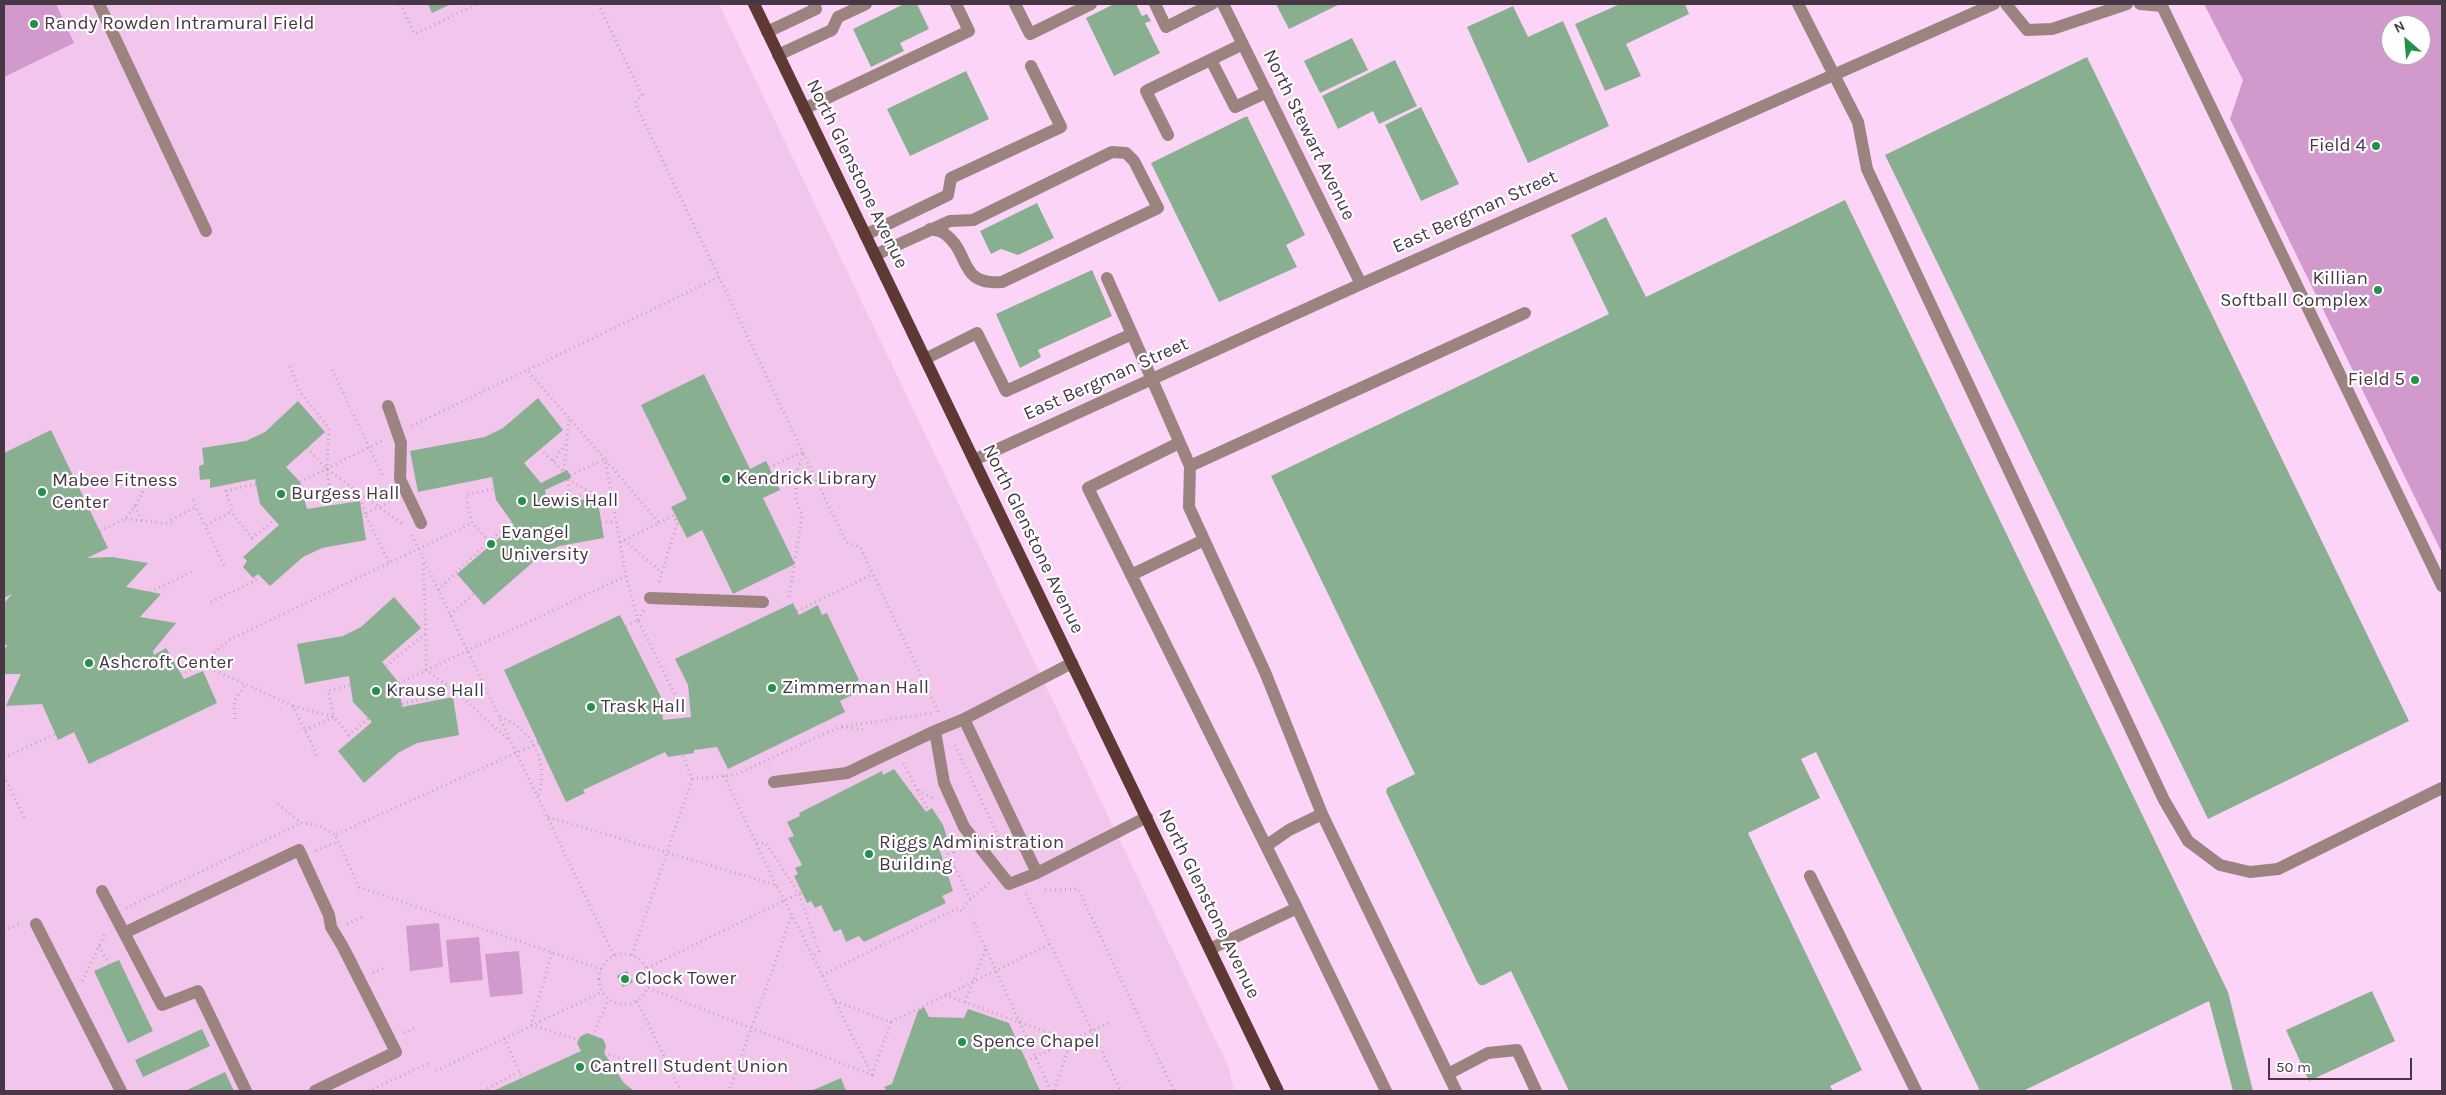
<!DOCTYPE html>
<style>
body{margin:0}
#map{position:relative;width:2446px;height:1095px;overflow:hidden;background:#fcd4f7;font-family:Karla,sans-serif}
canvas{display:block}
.frame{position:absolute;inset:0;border:5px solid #473745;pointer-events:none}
.north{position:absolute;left:2381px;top:15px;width:50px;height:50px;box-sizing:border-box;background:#fff;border:1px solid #b5afb5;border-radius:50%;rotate:333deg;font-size:14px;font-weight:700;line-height:20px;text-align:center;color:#473745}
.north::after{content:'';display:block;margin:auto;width:18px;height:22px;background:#249049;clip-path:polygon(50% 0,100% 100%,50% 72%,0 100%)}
.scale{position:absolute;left:2268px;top:1058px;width:144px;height:22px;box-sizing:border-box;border:2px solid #473745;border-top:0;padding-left:6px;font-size:15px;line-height:18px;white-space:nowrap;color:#473745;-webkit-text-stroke:4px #fff;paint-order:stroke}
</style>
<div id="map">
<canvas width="2446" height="1095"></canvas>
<div class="frame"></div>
<div class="north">N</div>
<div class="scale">50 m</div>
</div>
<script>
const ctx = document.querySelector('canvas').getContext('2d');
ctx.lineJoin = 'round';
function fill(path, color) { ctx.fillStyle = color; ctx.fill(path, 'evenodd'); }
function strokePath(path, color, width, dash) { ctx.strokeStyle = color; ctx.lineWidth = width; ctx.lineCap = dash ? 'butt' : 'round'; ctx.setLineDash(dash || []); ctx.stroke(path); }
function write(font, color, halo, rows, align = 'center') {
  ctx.font = font + ' Karla,sans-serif'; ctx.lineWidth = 4.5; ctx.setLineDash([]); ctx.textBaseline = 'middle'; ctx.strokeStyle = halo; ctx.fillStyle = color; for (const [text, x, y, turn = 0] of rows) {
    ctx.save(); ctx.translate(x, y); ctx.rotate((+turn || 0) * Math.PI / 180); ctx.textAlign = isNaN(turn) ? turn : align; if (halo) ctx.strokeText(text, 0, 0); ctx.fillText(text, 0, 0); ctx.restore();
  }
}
const built = new Path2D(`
 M4,4H719L1229,1068L1234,1091H4Z`);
const green = new Path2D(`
 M4,4H56L74,43L4,77Z
 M2204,4H2442V553L2230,119L2243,80ZM2391,25H2421V55H2391Z
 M439,923L443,967L410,971L406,926Z
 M479,937L483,980L450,983L446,940Z
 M519,951L523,994L490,997L485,954Z`);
const building = new Path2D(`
 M428,4H451L432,13Z
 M904,4H917L929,29L900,43L904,51L871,67L853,29Z
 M1114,4H1136L1142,16L1147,14L1151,21L1145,23L1160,53L1114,76L1086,18Z
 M1276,4H1340L1289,29Z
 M1620,4H1685L1689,14L1626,44L1641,76L1605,91L1575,24Z
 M1513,6L1528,37L1563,21L1609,126L1528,163L1467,27Z
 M1352,38L1368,70L1320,93L1304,61Z
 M2087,57L2409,721L2208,819L1885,155Z
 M1395,60L1417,106L1379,124L1373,111L1338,129L1322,96Z
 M966,71L989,119L910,156L887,109Z
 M1421,107L1459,184L1421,201L1385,125Z
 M1247,116L1305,235L1286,245L1297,267L1219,302L1151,163Z
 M1845,200L2228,992L2253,1091H2233L2209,1001L2023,1091H1980L1816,752L1801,759L1820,798L1748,833L1862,1070L1830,1086L1833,1091H1569L1511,971L1484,985H1480L1477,982L1386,792L1387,788L1415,774L1271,476L1609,314L1571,235L1606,217L1646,297Z
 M1037,203L1054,238L1018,255L1001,249L991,254L980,231Z
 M1092,270L1112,316L1038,350L1041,357L1020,368L996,314Z
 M704,374L750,469L766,461L780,490L763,498L795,564L733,594L702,530L687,538L671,507L687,499L641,405Z
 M538,398L563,430L524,463L541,483L567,470L570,475L571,478L545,490L548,506L597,497L604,538L559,546L541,555L484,605L457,574L514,525L496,500L492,477L418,492L410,451L485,437L503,428Z
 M298,401L325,432L286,467L300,482L307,509L360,501L366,540L322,548L303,557L270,586L258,574L253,578L243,567L247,561L243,557L279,525L260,504L255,479L210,488V479L200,480L199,466L204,464L202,448L246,441L265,432Z
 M51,430L108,548L87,558L112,557L148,563L126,587L161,594L140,617L176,623L153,651L154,655L166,648L184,679L203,671L217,703L89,764L74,732L58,740L42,704L6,706L21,674H4V652L7,645H4V603L12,594L4,598V453Z
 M394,597L421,628L382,662L399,683L402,707L453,697L459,735L417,743L398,753L364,783L338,751L372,722L353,702L349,676L305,684L297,644L343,636L361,627Z
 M793,603L799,615L818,605L822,615L827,613L859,680L854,683L858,692L840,701L845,712L728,769L717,747L694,750V753L668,757L665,752L583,790L585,793L566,802L504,670L620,615L661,697L663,720L691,717L688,685L675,659Z
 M894,769L926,812L932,808L943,825L947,838L937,842L953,891L942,896L946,903L864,942L859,936L846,942L841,929L834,932L821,905L815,908L811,901L807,903L794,876L798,874L795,868L802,865L788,838L794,836L787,822L800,816L799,813L882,771L883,775Z
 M119,960L153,1031L128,1043L94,971Z
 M627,971L633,982L623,987L617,976Z
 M2372,991L2395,1041L2309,1081L2286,1030Z
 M924,1007L929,1017L964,1018L968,1009L1009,1023L1040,1091H887L884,1087L892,1084L918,1011Z
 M202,1029L210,1046L143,1077L135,1060Z
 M587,1033L603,1039L606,1046L604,1053L624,1083L634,1091H493L581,1051L577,1043L580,1037Z
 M225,1072L234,1091H185Z
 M841,1078L846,1091H811Z`);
const path = new Path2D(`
 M400,4L415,34L477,4
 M719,277L846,542L860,547L939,713
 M290,366L300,392L329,428L327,469L330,491L358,492
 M332,370L384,478
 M412,426L719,277L635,103L642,95L598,4
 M307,448L327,469L404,525
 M540,449L564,472L569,419
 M553,461L566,444
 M769,467L803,452
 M570,475L605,459L659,523L619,543
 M568,479L613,506
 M568,480L570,502
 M300,482L384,440
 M256,484L226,491L233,514L252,538L274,520
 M493,489L466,495L472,523L489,541L512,522
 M360,493L365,514
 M570,496L594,495
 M193,500L205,526
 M135,506L142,521
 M126,519L173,524
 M171,520L196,507
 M601,523L616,521
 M659,523L674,515
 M100,531L125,519L135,506L150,478
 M412,535L614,956
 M624,540L662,573
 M389,562L365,514L393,500
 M224,565L205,526L232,511
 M626,576L638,620
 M659,582L677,524L674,515
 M438,590L489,541
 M150,592L195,570
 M789,597L802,517L796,498V473L803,454
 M211,602L255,581L259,576
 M797,611L873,574
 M450,615L474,594
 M638,620L644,610
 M626,626L638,620L675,695L676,718
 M201,664L293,706L318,757
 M386,666L426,633L423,561
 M181,675L201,664L229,640L472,523
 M399,683L626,576L605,459L526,369
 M455,691L510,741
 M402,704L455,691L426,670V633
 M293,706L334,717L349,735L369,718
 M500,717C532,728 550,764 538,796
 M235,719L234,701L245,685
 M842,727L864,730
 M305,730L334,717L328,691L350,685
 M538,743L335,835L359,887L601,969
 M955,745L1006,852
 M4,758L55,734
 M903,763L928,810
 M4,776L25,819
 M724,776L776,885
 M692,779L735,775L839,727L932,713
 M918,790L934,799
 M278,804L301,823L319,825L335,835
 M548,817L776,885L792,915L729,1091
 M941,840L971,900
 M757,843H766L799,894L819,951L813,957
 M316,851L338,841
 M953,863L954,842
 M1045,890L1078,889L1174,1091
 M1026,894L1121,1091
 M126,908L301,823
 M347,924L362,917
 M4,931L21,923
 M99,946L109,965
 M986,949L1051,1091
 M552,953L531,1025L579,1040
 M599 979a25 25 0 1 1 50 0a25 25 0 1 1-50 0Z
 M632,955L692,779L682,754
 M647,968L802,892
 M373,973L386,967
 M822,975L958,908L962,911L969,901L990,882
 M82,981L106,932
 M648,988L872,1075L792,915
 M945,995L1071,1041L1054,1091
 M637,1001L681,1091
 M835,1001L891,1022L1050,944
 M965,1002L986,949L972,919
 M404,1033L415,1028
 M593,1036L608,1000
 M504,1038L522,1077
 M604,1053L672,1073
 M1026,1061L1109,1023
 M436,1071L602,992
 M872,1075L891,1022
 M368,1091L431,1062
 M483,1091L520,1071`);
const minor = new Path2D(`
 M99,4L206,231
 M1015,4L1030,34L1091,4
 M1155,4L1166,27L1212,4
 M1223,4L1361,284
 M1798,4L1858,122L1867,169L2164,800L2188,841L2220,865L2250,872L2278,869L2442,788
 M2006,4L2027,30L2052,29L2127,4
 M2140,4L2162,6L2442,586
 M767,32L816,9L814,4
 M778,55L832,30L838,17L866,4
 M1211,60L1235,107L1267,92
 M804,109L969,31L956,4
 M1168,135L1146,91L1243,44
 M865,235L948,195L951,178L1061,127L1031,66
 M875,255L950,221L973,220L1112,152L1126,153L1134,161L1158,208L1002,282C958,286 971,253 945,234C941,231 935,230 930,229
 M1132,334L1190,466L1189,507L1265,672L1322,814L1456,1091
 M925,359L977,333L1006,391L1132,334L1107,278
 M388,406L401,443L400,479L421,523
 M1179,443L1088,488L1266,846
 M974,460L1361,284L1994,4
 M1190,466L1525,313
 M1131,575L1204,540
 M650,598L763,602
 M1072,663L964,719L935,731L944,783L964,827L1009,884L1037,873L1147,817
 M964,719L1037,873
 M774,782L847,773L935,731
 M1810,876L1916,1091
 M102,891L162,1005L198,991L246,1091
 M1297,908L1386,1091
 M36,924L121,1091
 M124,933L299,850L329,915L331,927L343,947L396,1052L315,1091
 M1210,949L1297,908L1266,846L1289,830L1322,814
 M1448,1074L1488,1053L1517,1050L1536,1091`);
const major = new Path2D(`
 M754,4L1278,1091`);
const markers = [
 [34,24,5,"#249049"],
 [2376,146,5,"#249049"],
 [2378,290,5,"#249049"],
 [2415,380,5,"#249049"],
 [726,479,5,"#249049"],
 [42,492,5,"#249049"],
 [281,494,5,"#249049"],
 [522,501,5,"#249049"],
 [491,544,5,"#249049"],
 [89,663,5,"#249049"],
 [772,688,5,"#249049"],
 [376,691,5,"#249049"],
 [591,707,5,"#249049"],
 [869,854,5,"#249049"],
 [625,979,5,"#249049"],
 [962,1042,5,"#249049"],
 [580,1067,5,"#249049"]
];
const poiNames = [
 ["Randy Rowden Intramural Field",44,24],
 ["Field 4",2366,146,"right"],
 ["Killian",2368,279,"right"],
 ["Softball Complex",2368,301,"right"],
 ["Field 5",2405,380,"right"],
 ["Kendrick Library",736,479],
 ["Mabee Fitness",52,481],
 ["Center",52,503],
 ["Burgess Hall",291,494],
 ["Lewis Hall",532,501],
 ["Evangel",501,533],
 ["University",501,555],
 ["Ashcroft Center",99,663],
 ["Zimmerman Hall",782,688],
 ["Krause Hall",386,691],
 ["Trask Hall",601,707],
 ["Riggs Administration",879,843],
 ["Building",879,865],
 ["Clock Tower",635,979],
 ["Spence Chapel",972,1042],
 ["Cantrell Student Union",590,1067]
];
const streetNames = [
 ["North Stewart Avenue",1309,135,64],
 ["North Glenstone Avenue",857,174,64],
 ["East Bergman Street",1475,212,-24],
 ["East Bergman Street",1106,379,-24],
 ["North Glenstone Avenue",1033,539,64],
 ["North Glenstone Avenue",1209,904,64]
];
fill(built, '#f2c5ed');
fill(green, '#d29acc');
fill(building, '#88b090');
strokePath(path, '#c4a4c0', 3, [1, 4]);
strokePath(minor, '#9b8480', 12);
strokePath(major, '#5e3933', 12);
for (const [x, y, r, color] of markers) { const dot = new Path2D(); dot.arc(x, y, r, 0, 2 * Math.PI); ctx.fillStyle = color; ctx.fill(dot); strokePath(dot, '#fff', 2); }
write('19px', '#473745', '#fff', poiNames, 'left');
write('19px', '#473745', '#fff', streetNames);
</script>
